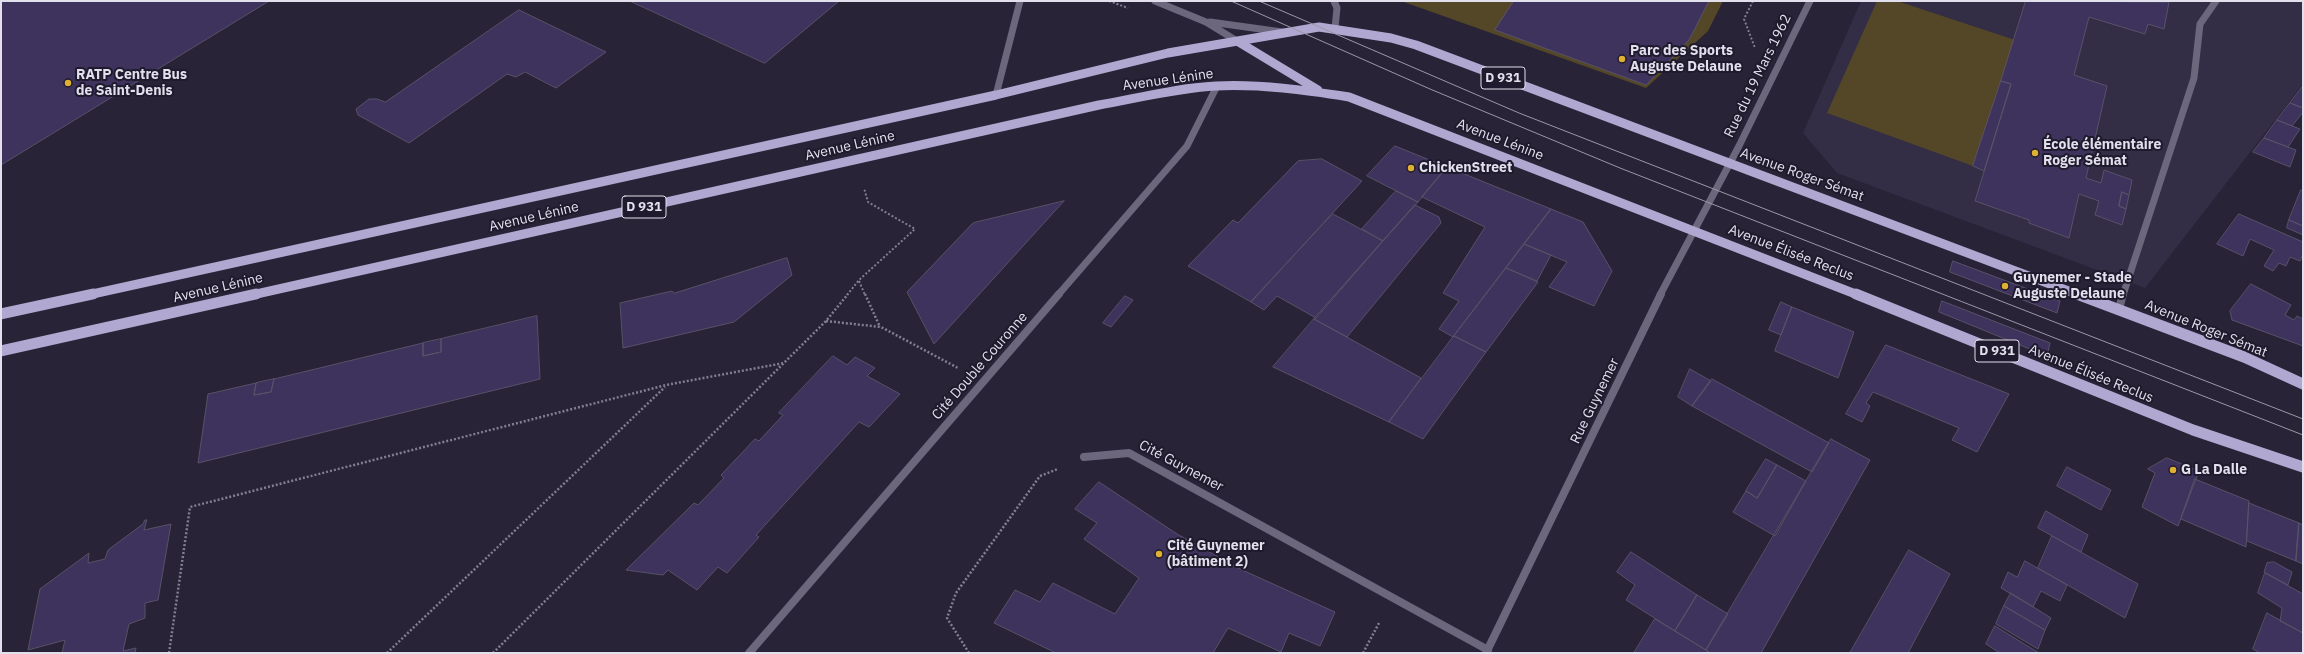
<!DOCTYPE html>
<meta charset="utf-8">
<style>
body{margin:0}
#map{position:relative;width:2304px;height:654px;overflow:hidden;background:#282337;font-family:"IBM Plex Sans",sans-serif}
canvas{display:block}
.frame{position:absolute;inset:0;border:2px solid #e2e0ed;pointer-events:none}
</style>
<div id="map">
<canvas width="2304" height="654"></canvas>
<div class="frame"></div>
</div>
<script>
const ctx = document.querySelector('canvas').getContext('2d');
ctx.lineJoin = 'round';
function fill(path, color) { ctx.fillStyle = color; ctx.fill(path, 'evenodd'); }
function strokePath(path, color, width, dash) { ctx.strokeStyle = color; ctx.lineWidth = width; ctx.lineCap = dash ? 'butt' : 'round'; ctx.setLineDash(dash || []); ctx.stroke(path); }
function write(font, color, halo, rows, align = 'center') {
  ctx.font = font + ' "IBM Plex Sans",sans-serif'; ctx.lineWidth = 4; ctx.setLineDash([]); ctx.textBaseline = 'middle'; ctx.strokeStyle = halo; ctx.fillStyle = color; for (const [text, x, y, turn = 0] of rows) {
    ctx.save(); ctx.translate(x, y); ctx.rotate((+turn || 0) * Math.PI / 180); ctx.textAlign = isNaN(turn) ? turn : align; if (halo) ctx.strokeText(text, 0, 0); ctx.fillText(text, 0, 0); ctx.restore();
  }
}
const built = new Path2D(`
 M1861,1H2303V84L2145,288L1837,173L1803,133Z`);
const green = new Path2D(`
 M1401,1H1723L1708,31L1646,88Z
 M1877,1H1897L2015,40L1973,166L1827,113Z`);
const building = new Path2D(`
 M1,1H269L1,165Z
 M630,1H839L765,63Z
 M1514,1H1709L1689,40L1646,85L1495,30Z
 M2026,1L2169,2L2164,29L2148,24L2145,34L2089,17L2074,75L2107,86L2086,178L2101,183L2104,170L2132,180L2129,195L2122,192L2119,206L2126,209L2122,225L2095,215L2099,201L2079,194L2069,238L2029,223V220L1975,201L2011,84L2001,81Z
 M519,10L606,52L556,88L525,72L516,77L507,74L409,143L358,115L356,109L369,99H377L385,102Z
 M2001,81L2011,84L1984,171L1973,166Z
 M2303,86V108L2290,103Z
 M2290,103L2303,108V112L2292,126L2277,120Z
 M2277,120L2300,129L2288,147L2264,138Z
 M2264,138L2296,150L2290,167L2253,152Z
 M1395,146L1447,167L1418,202L1367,176Z
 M1322,159L1362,181L1251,302L1188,266L1233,220L1238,223L1298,161Z
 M1447,167L1551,209L1453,337L1439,329L1459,301L1443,293L1485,227L1422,197Z
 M2301,190L2303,191V226L2289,220Z
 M1396,191L1418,202L1383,241L1362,229Z
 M2122,192L2129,195L2126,209L2119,206Z
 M1064,201L934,344L907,292L973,223Z
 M1415,205L1439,217L1441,223L1347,337L1314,319Z
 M1551,209L1583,222L1612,271L1594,306L1549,287L1567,262L1524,244Z
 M1333,214L1383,241L1316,318L1277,296L1264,310L1251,302Z
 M2239,214L2303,242V254L2300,261L2290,257L2286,266L2279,263L2273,271L2264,266L2274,250L2250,239L2243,256L2217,244Z
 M2289,220L2303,226V235L2287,228Z
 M1524,244L1551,255L1537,281L1506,268Z
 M787,258L792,275L734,322L623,348L620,303L672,291L674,293Z
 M1953,261L2060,301L2057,313L1950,272Z
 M1506,268L1538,282L1486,352L1454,336Z
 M2251,284L2291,305L2285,315L2294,320L2297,316L2303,319V346L2232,320L2230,311Z
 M1125,296L1133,300L1111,327L1103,323Z
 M1942,301L2050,343L2047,356L1939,312Z
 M1781,302L1792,307L1781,335L1769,330Z
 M1792,307L1854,332L1838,378L1775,351Z
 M537,316L540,379L198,463L208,394L256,383L254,395L271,392L274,379L423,343V356L441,352V339Z
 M1314,319L1421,378L1389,422L1273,367Z
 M1454,336L1486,352L1423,439L1389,422Z
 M441,339V352L423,356V343Z
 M1886,345L2009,394L1977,452L1952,440L1959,428L1873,392L1866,403L1870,406L1862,422L1846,414Z
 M833,356L847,365L855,357L875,368L867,376L900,394L869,427L859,422L756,535L759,537L727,573L718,567L697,590L668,570L663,575L626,570L694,503L698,505L724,478L721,475L755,439L759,441L783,415L779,413Z
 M1690,369L1711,381L1692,406L1678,397Z
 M274,379L271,392L254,395L256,383Z
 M1712,379L1829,443L1812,472L1692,406Z
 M1831,439L1870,460L1761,653H1710L1706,650Z
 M2167,458L2199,471L2178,526L2142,507L2155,473L2148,469Z
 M1766,459L1777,465L1757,498L1746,491Z
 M1777,465L1806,481L1775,536L1733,512L1746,491L1757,498Z
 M2067,467L2111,490L2101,510L2057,486Z
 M2195,479L2249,501L2246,547L2181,519Z
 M1099,482L1177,534L1240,569L1335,612L1320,646L1289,633L1281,652L1228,628L1213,653H1056L994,623L1015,590L1040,602L1053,583L1115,614L1139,578L1084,539L1097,523L1075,509Z
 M2249,503L2299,523L2296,561L2247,541Z
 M2046,511L2088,535L2081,552L2038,528Z
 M145,520H147L144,530L171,524L158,600L145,603V618L129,624L123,651L136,648L135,653H62L65,640L28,650L40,589L89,553L88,563L105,559L108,550L143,524Z
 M2299,523L2303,525V564L2296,561Z
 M2052,536L2138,584L2125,618L2038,568Z
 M1909,550L1950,574L1908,653H1850Z
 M1631,552L1697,595L1675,631L1626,600L1635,585L1617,572Z
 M2025,561L2067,585L2060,601L2041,591L2033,607L2001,588L2008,572L2017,577Z
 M2274,562L2292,572L2288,585L2264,572L2267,563Z
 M2265,573L2303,594V633L2280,621L2282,608L2258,593Z
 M2011,593L2051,618L2045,630L2004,606Z
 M1697,595L1728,614L1706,650L1675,631Z
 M2004,606L2045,630L2038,649L1996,624Z
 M2267,613L2303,633V653H2260L2253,649Z
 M1655,619L1706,650L1710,653H1634Z
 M1995,626L2039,653H2000L1986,644Z`);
const pathFar1 = new Path2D(`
 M1109,1L1128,8
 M1753,1L1744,19L1755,48
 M859,281L865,295
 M847,295L859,280L915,229L868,202L864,188`);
const path = new Path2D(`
 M865,294L880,327
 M826,321L881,327L958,368
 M169,653L190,507L666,385L784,363
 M387,653L665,387
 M493,653L826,321L848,294
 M969,653L947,618L956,593L1040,476L1058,469
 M1363,653L1379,623`);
const serviceFar1 = new Path2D(`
 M1334,1L1337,8L1335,28
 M1058,295L1187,146L1217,86
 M2123,295L2194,78L2200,24L2216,1`);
const service = new Path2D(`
 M2119,309L2123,294
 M1084,457L1129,453L1488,650
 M749,653L1059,294`);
const tertiaryFar1 = new Path2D(`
 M1155,1L1206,22L1237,41
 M1210,22L1282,32
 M996,95L1020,1
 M1660,295L1739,146L1810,1`);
const tertiary = new Path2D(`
 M1486,653L1661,294`);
const primaryFar1 = new Path2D(`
 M1237,41L1318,90
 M88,295L996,95L1168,53L1319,27L1391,38L1416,45L2079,295
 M252,295L1099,105C1138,98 1177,88 1216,86C1261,84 1305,90 1349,97L1858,295`);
const primary = new Path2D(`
 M1856,294L2193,430L2303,467
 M2077,294L2244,357L2303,384
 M1,314L93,294
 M1,351L256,294`);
const tram = new Path2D(`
 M1231,1L1430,89L1620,168L2303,435
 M1259,1L1519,113L2303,419`);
const markers = [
 [1622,59,4,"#deb133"],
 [68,83,4,"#deb133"],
 [2035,153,4,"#deb133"],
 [1411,168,4,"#deb133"],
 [2005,286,4,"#deb133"],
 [2173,470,4,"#deb133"],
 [1159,554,4,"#deb133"]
];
const shields = [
 [1503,78,44],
 [644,207,44],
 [1997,351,44]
];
const shieldNames = [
 ["D 931",1503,78],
 ["D 931",644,207],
 ["D 931",1997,351]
];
const poiNames = [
 ["Parc des Sports",1630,51],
 ["Auguste Delaune",1630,67],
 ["RATP Centre Bus",76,75],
 ["de Saint-Denis",76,91],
 ["École élémentaire",2043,145],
 ["Roger Sémat",2043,161],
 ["ChickenStreet",1419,168],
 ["Guynemer - Stade",2013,278],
 ["Auguste Delaune",2013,294],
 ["G La Dalle",2181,470],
 ["Cité Guynemer",1167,546],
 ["(bâtiment 2)",1167,562]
];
const streetNames = [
 ["Rue du 19 Mars 1962",1758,76,-64],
 ["Avenue Lénine",1168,80,-8],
 ["Avenue Lénine",1500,140,21],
 ["Avenue Lénine",850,146,-13],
 ["Avenue Roger Sémat",1802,175,20],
 ["Avenue Lénine",534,217,-13],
 ["Avenue Élisée Reclus",1791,253,21],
 ["Avenue Lénine",218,288,-13],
 ["Avenue Roger Sémat",2206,329,22],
 ["Cité Double Couronne",980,366,-49],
 ["Avenue Élisée Reclus",2091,374,22],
 ["Rue Guynemer",1595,401,-64],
 ["Cité Guynemer",1181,466,28]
];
fill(built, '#332d45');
fill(green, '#544728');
fill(building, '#3e335c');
strokePath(building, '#575268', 1);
strokePath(pathFar1, '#837f90', 2, [2, 2]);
strokePath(path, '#837f90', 2.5, [2, 2]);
strokePath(serviceFar1, '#6c677c', 7);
strokePath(service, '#6c677c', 8);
strokePath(tertiaryFar1, '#6c677c', 7);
strokePath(tertiary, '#6c677c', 8);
strokePath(primaryFar1, '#b1a8d1', 9);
strokePath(primary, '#b1a8d1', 11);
strokePath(tram, '#9b98a7', 1);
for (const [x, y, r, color] of markers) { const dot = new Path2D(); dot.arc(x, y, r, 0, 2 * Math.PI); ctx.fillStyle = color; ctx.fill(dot); strokePath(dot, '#1f1a2d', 1.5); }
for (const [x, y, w] of shields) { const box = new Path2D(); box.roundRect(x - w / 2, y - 11, w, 22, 3); ctx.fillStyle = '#1f1a2d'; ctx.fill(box); strokePath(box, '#e2e0ed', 1); }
write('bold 13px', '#e2e0ed', null, shieldNames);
write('bold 14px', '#e2e0ed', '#1f1a2d', poiNames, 'left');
write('14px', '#e2e0ed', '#1f1a2d', streetNames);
</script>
